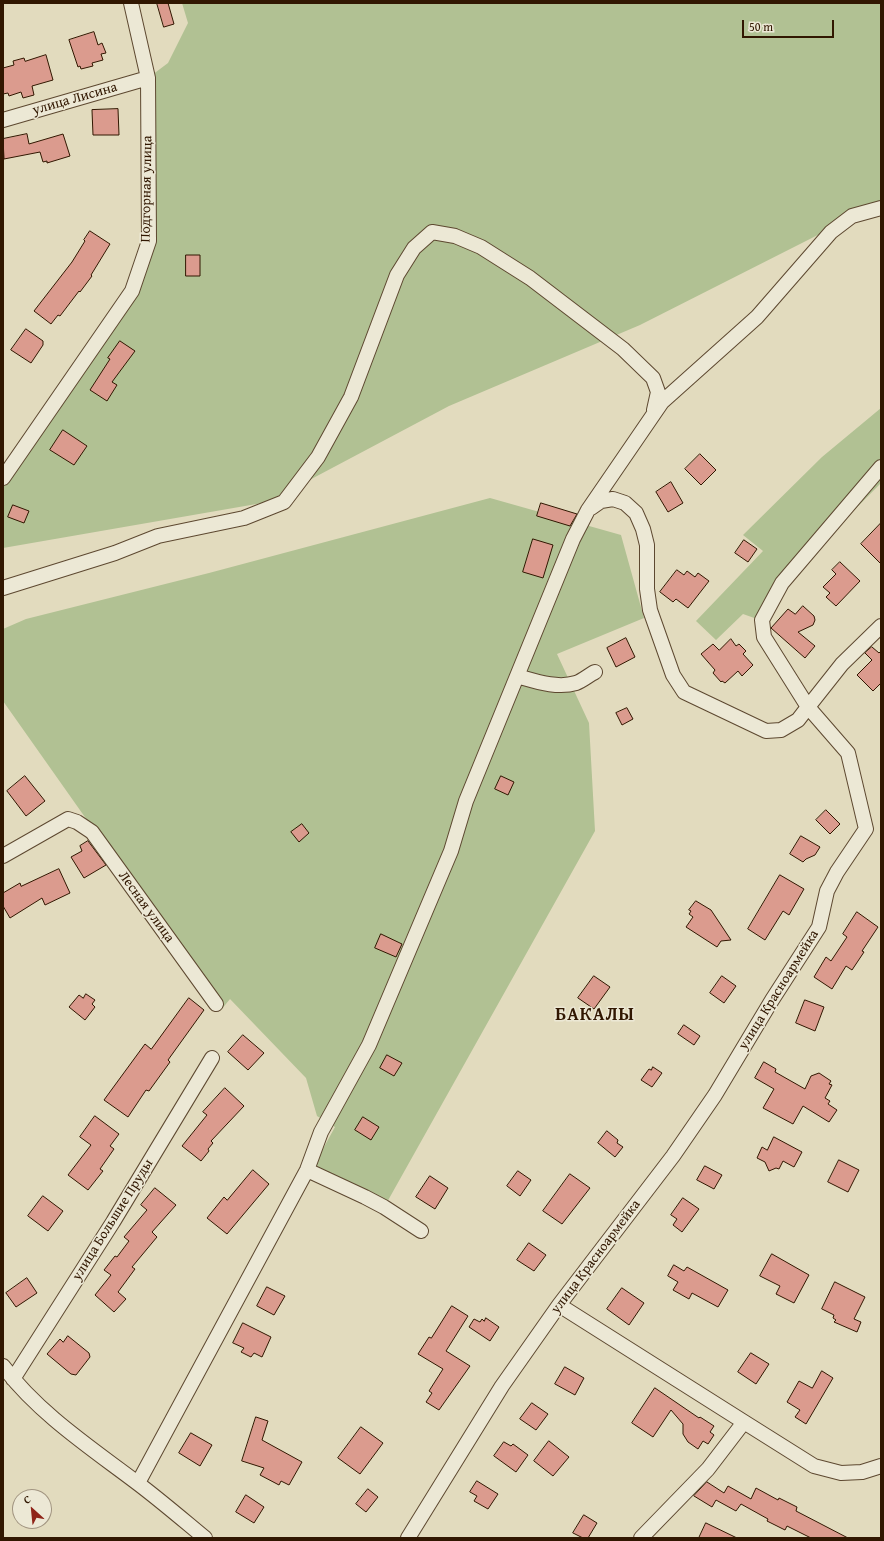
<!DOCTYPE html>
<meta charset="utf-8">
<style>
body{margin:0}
#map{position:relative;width:884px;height:1541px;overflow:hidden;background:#e2dbbe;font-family:"Gentium Book Plus",serif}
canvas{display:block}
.frame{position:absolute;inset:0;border:4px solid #311701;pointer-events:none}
.north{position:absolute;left:12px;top:1489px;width:40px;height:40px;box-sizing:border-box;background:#ece8d5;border:1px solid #a19480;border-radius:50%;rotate:333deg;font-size:11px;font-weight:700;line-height:16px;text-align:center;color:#311701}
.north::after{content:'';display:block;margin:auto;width:14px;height:18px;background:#8f2418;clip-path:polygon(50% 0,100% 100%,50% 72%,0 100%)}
.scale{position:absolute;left:742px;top:20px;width:92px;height:18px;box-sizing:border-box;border:2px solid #311701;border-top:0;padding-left:5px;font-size:12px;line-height:14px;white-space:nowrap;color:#311701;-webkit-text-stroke:3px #ece8d5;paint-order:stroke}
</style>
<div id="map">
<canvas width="884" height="1541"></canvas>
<div class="frame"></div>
<div class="north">С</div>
<div class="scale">50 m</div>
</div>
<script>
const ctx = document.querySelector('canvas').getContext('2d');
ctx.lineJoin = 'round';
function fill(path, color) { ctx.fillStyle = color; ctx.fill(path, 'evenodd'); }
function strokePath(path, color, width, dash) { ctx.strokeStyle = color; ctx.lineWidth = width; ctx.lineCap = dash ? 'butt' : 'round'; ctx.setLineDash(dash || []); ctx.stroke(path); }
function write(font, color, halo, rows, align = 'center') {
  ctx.font = font + ' "Gentium Book Plus",serif'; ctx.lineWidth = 3; ctx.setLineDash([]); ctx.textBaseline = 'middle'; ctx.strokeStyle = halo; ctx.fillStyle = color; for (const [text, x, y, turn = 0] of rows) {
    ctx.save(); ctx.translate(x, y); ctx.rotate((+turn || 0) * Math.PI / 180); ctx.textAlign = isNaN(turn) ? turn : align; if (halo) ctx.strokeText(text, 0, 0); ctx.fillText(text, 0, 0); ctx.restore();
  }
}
const green = new Path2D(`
 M182,3H881V203L640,325L449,406L268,502L3,548V480L133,290L149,241L148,78L168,63L188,23Z
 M881,408V483L782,583L760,620L743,614L716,640L696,621L763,551L743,535L822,457Z
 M490,498L621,535L644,618L557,654L589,723L595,831L386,1204L313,1167L335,1127L317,1116L306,1078L230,999L221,1010L3,701V629L26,619L209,573Z`);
const building = new Path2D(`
 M157,3H168L174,24L164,27Z
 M94,32L98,45L102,43L106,53L101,54L103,60L92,63L93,66L81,69L80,66L78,67L69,40Z
 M46,55L53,80L32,86L34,95L23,98L21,92L9,96L8,93L3,94V68L14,65L13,61L24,58L25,61Z
 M118,109L119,135H93L92,110Z
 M27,134L29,144L63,134L70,156L47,163V161L43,162L40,152L4,159L3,139Z
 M90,231L110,244L91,275L92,276L80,292L79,291L60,316L58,315L51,324L34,311L72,262L85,241L84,240Z
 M186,255H200V276H186Z
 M26,329L43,341V345L31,363L11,350Z
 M120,341L135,351L112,382L117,385L107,401L90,390L110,359L108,358Z
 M63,430L87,446L74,465L50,450Z
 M700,454L716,470L701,485L685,469Z
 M671,482L683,503L668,512L656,492Z
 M541,503L577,514L570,526L537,516Z
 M13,505L29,511L24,523L8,517Z
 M881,523V564L861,544Z
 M533,539L553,545L543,578L523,572Z
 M744,540L757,549L748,562L735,553Z
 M840,562L860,581L836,606L826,597L830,593L823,587L836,574L832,570Z
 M677,570L684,575L687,571L695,577L698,573L709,581L688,608L676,599L673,602L660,592Z
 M803,606L814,616L815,620L813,625L798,632L815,646L805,658L771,628L788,609L795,614Z
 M626,638L635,657L616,667L607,648Z
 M731,639L736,646L739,644L746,651L743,654L753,665L742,676L738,671L725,683L722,681L721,682L713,673L715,670L701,654L713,644L719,650Z
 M872,647L879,653L881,651V683L873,691L857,675L872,660L865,653Z
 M627,708L633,719L622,725L616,713Z
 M25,776L45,801L26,816L7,791Z
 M501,776L514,782L508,795L495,789Z
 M826,810L840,824L830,834L816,820Z
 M302,824L309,833L299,842L291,832Z
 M801,836L820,847L815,855L806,859L803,862L790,854Z
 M88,841L106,865L84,878L71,857L82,851L80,846Z
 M59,869L70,893L45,905L42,898L10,918L3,906V893L20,883L21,886Z
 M780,875L804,889L789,915L783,911L765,940L748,929Z
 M696,901L711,910L731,940L721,941L717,947L686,927L693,917L689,914L691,911L689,910Z
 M857,912L878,927L862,951L864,952L852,970L846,966L832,989L814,977L826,957L831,961L847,937L843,934Z
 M381,934L402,944L396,957L375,948Z
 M594,976L610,987L594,1009L578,998Z
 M722,976L736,986L724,1003L710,993Z
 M86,994L95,1000L92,1004L95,1007L85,1020L69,1007L79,995L83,998Z
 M189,998L204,1010L168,1060L170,1062L149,1091L146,1090L128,1117L104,1100L145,1044L151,1049Z
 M805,1000L824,1007L815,1031L796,1023Z
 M684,1025L700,1036L694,1045L678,1034Z
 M243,1035L264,1053L248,1070L228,1052Z
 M387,1055L402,1063L394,1076L380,1068Z
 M764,1062L776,1069L775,1072L805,1089L811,1076L819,1073L831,1081L829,1084L832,1085L825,1098L830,1101L828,1104L837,1110L829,1122L803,1106L793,1124L763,1108L774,1089L755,1078Z
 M653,1067L662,1073L652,1087L641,1080L649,1069L651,1070Z
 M225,1088L244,1106L211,1141L213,1143L208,1149L209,1151L201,1161L182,1146L207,1115L203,1112Z
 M95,1116L119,1134L110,1146L114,1149L100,1169L103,1171L88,1190L68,1175L91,1145L80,1137Z
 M363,1117L379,1127L371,1140L355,1130Z
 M607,1131L618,1140L617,1143L623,1147L615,1157L598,1143Z
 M774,1137L802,1152L794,1167L783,1161L779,1169L776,1168L769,1171L765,1162L757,1158L762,1147L767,1150Z
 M839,1160L859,1170L848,1192L828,1182Z
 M705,1166L722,1175L714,1189L697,1180Z
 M253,1170L269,1184L227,1234L207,1218L224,1197L227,1200Z
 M518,1171L531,1180L520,1196L507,1186Z
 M570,1174L590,1188L562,1224L543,1211Z
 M430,1176L448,1188L435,1209L416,1197Z
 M155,1188L176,1205L152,1232L157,1237L132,1267L135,1269L118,1292L126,1299L114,1312L95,1295L111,1275L104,1270L115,1256L117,1257L129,1241L124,1237L147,1210L141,1205Z
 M43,1196L63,1211L48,1231L28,1216Z
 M683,1198L699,1209L682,1232L673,1225L677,1219L671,1215Z
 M529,1243L546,1255L534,1271L517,1260Z
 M772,1254L809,1275L794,1303L776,1294L780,1286L760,1276Z
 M674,1265L684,1271L687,1267L728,1290L718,1307L692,1293L689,1299L673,1290L678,1282L668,1276Z
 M27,1278L37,1293L16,1307L6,1293Z
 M835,1282L865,1297L854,1319L861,1322L857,1332L834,1322L836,1320L833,1318L834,1315L822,1309Z
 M267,1287L285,1296L274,1315L257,1306Z
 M622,1288L644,1303L629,1325L607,1309Z
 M452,1306L468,1316L446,1351L470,1366L439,1410L426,1402L432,1393L429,1391L443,1369L418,1354L429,1337L431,1338Z
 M486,1318L499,1327L490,1341L469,1327L474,1319L480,1322L482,1319L484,1321Z
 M243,1323L271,1337L262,1357L254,1353L251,1357L241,1352L244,1348L233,1343Z
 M68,1336L89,1353L90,1357L76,1375L71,1374L47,1354L60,1339L63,1342Z
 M751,1353L769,1364L756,1384L738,1372Z
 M565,1367L584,1378L575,1395L555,1384Z
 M822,1371L833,1378L806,1424L795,1417L800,1410L787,1402L799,1381L812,1388Z
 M655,1388L699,1418L700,1417L714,1426L710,1432L714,1435L708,1444L703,1441L698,1449L688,1442L683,1434V1424L671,1410L653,1437L632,1423Z
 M532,1403L548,1414L536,1430L520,1419Z
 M256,1417L268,1421L262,1440L302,1462L289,1485L281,1481L279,1485L260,1475L264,1468L242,1461Z
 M361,1427L383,1443L360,1474L338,1458Z
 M191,1433L212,1445L200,1466L179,1453Z
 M549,1441L569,1457L553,1476L534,1461Z
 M504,1442L511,1446L513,1444L528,1455L516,1472L494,1456Z
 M477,1481L498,1494L488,1509L474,1501L477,1496L470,1492Z
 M707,1482L724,1493L728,1486L751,1499L756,1488L778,1500L779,1498L797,1507L796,1511L848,1538H811L787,1526L785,1530L767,1521L768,1519L741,1504L736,1511L716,1500L712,1507L694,1496Z
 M368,1489L378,1497L366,1512L356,1504Z
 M246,1495L264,1507L254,1523L236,1512Z
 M584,1515L597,1523L588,1538H583L573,1533Z
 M706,1523L737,1538H699Z`);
const minor = new Path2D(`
 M3,120L148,78
 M881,467L782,583L762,620L764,637L808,707L842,664L881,626
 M3,478L132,291L149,241L148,78L131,3
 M3,588L115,553L158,536L244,518L284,502L318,457L351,397L397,275L414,248L432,232L455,236L481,247L530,278L623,349L653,378L658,392L654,410
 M517,676C535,681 557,689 576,683C582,681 589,675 595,672
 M3,856L68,819L77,822L92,832L216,1004
 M307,1170L365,1197L384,1207L421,1231
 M559,1305L744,1422L814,1466L841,1473L862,1472L881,1466
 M3,1366C37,1412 91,1448 136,1482C160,1500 182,1519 205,1538
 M13,1379L113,1222L212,1058
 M138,1483L307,1170L321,1132L369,1045L451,851L466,801L573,539L588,510L662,402L757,317L831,232L852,216L881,208
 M408,1538L502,1386L559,1305L673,1156L715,1095L772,1000L819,927L827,891L837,872L866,829L848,753L808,707L798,720L781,730L766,731L684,692L673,675L650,610L647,589V545L643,529L636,513L625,503L613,499L601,501L591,508
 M641,1538L708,1469L744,1422`);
const streetNames = [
 ["улица Лисина",75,99,-16],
 ["Подгорная улица",147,189,-89],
 ["Лесная улица",146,907,54],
 ["улица Красноармейка",779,990,-58],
 ["улица Большие Пруды",113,1220,-58],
 ["улица Красноармейка",596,1257,-53]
];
const districtNames = [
 ["БАКАЛЫ",595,1015]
];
fill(green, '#b1c193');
fill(building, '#db9b8e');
strokePath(building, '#311701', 1);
strokePath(minor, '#5d4830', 16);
strokePath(minor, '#ece8d5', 14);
write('14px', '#311701', '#ece8d5', streetNames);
ctx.letterSpacing = '1px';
write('bold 18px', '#311701', '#ece8d5', districtNames);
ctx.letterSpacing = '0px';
</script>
